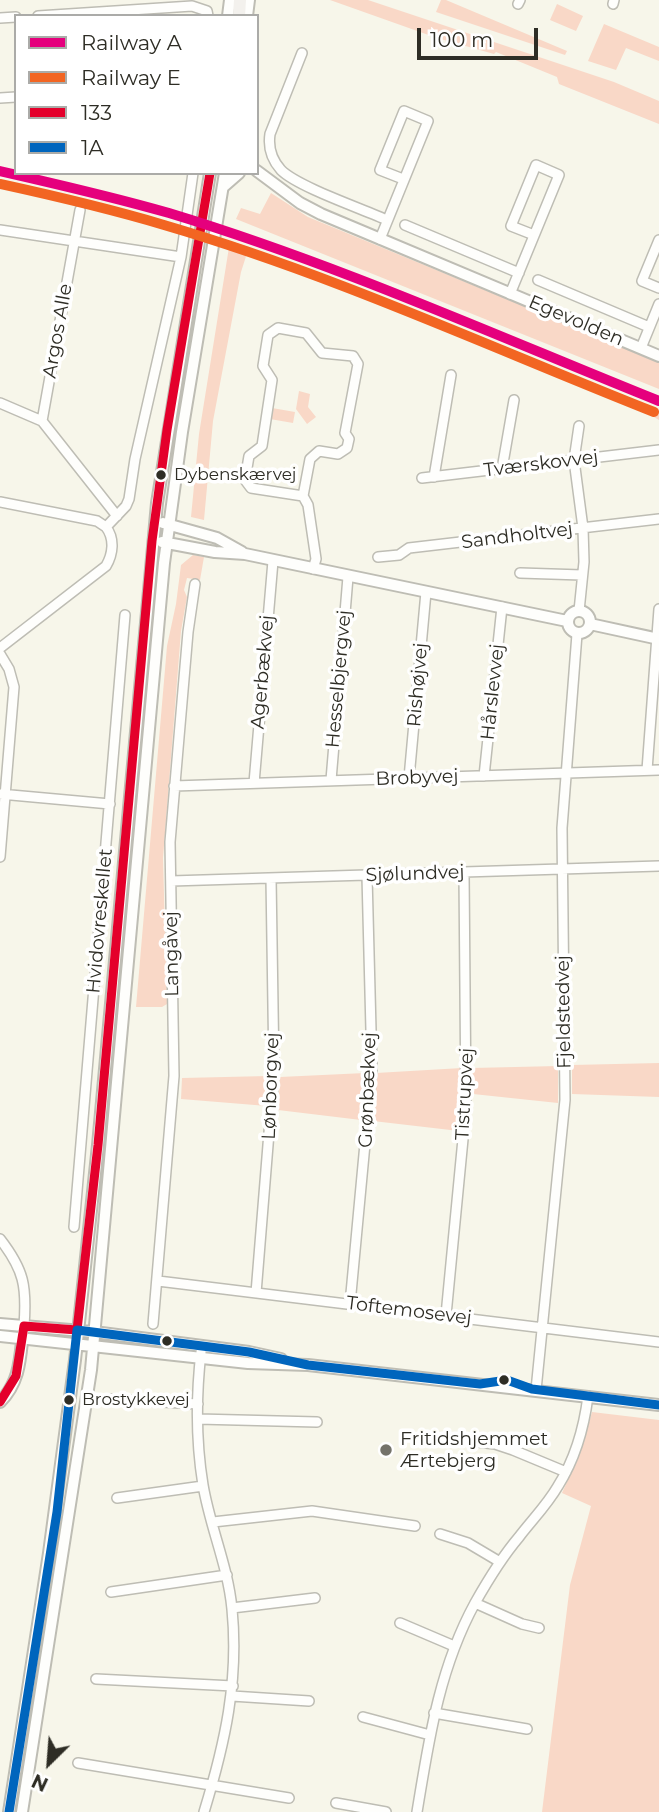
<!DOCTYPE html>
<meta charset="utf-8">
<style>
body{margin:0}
#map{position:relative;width:659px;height:1812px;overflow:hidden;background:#f7f6ea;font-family:Montserrat,sans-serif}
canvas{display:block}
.legend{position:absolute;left:14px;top:14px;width:245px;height:161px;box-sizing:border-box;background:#fff;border:2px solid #ababa8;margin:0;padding:9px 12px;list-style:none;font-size:21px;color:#2e2d25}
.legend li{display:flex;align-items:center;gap:14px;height:35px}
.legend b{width:35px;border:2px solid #ababa8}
.north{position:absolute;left:14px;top:1728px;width:70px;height:70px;-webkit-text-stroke:5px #fff;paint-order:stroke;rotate:205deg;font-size:19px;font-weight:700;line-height:28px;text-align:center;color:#2e2d25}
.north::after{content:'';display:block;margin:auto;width:24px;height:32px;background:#2e2d25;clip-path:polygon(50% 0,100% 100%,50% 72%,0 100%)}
.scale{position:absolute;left:417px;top:28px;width:121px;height:32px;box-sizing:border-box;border:4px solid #2e2d25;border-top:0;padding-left:9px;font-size:21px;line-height:24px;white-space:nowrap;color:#2e2d25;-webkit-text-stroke:5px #fff;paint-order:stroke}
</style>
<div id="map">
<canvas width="659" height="1812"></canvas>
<ul class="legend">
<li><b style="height:9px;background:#e5007d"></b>Railway A</li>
<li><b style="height:9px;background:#f26522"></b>Railway E</li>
<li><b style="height:9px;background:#e4002b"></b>133</li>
<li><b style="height:9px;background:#0065bd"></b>1A</li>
</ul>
<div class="north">N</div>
<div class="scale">100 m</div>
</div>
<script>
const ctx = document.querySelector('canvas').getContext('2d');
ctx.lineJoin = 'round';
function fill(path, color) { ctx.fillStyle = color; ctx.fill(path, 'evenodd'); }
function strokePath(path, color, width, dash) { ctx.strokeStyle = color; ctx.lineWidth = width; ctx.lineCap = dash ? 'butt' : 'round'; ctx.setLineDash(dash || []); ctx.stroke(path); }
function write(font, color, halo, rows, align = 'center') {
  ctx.font = font + ' Montserrat,sans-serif'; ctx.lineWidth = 7; ctx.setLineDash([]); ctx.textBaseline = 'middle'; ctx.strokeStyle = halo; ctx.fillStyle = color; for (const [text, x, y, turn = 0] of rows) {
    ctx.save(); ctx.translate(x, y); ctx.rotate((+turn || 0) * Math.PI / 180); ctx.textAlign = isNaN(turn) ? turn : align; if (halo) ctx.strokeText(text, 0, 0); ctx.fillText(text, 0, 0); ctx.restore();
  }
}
const green = new Path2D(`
 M330,0H368L614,82L659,101V124L559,84L557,77L496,52L494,54L437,38Z
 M441,0H446L567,51L565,55L436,12Z
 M557,4L583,16L576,31L550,20Z
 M604,24L659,47V61L626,48L616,70L588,61Z
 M271,193L308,217L659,362V389L236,219L241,208L260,214Z
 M230,241L249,247L241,272L213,421L204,520L191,517L199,434Z
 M299,391L310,394L308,407L316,417L307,424L296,409Z
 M614,394L659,409V420Z
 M272,408L295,412L293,423L270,419Z
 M193,555L204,557L200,580L187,578L184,590L187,597L181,631L163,858L167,1004L162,1007H136L167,646L176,604L181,565Z
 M659,1063V1097L572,1094V1065Z
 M558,1066V1103L473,1094L472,1068Z
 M462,1068L459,1131L373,1121L376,1073Z
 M365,1073L361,1120L278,1110L280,1077Z
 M268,1076L267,1106L181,1099L182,1078Z
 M592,1412L659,1420V1812H542L570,1585L591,1506L562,1493L581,1450Z`);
const minor = new Path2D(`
 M518,4L520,0
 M613,4L614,0
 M38,16L192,6L207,11L208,16
 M0,18L16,17
 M302,53L270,134C268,147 272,160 281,170C298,187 363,209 387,220
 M0,98L16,97
 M405,225L519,273
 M0,230L181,257
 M380,239L428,121L404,111L380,170L403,179
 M659,240L642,281L659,288
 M538,280L649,327
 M510,294L559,175L536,165L511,226L534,235
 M641,348L659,304
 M0,403L42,421L117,516
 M42,421L80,210
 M502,469L514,400
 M434,477L451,375
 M422,478L659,450
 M303,496L251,488L245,480L249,456L262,446L272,380L263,366L268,335L278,328L306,333L322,353L353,356L358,364L345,433L349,439L347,448L338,454L319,451L310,459L303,496L308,505L316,559L313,569
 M0,502L97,521L106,527
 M106,527L126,506L129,499L135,459L181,257L193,173
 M378,557L399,555L409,548L659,519
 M520,573L582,575
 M579,611L584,562L583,528L574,460L579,426
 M0,648L106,566C113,554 115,539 106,527
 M0,654L9,669L14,687L0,857
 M647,770L659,609
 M484,776L502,607
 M409,778L426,592
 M331,780L348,577
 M254,783L273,561
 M174,786L659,770
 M0,794L110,804
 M171,881L659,866
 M74,1227L125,615
 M0,1239C24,1270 27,1286 24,1326
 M158,1281L659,1342
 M256,1293L274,1071L271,878
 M350,1304L372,1069L367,876
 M446,1315L466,1108L464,873
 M153,1324L174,1076L170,842L188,632L195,584
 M201,1352C196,1396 196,1442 203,1485C210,1527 228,1566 232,1609C239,1681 225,1743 204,1812
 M536,1390L565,1100L562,828L577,634
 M110,1399L198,1404
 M198,1419L317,1422
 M452,1439L495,1444L513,1450L566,1472
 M117,1498L203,1486
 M213,1522L312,1511L415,1526
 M440,1534L468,1543L500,1562
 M111,1592L227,1575
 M475,1603L522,1624L539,1628
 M232,1608L315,1598
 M400,1623L454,1646
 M96,1679L233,1686
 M232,1696L309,1701
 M434,1713L527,1729
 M363,1717L430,1735
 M78,1763L289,1798
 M336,1803L386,1812
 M417,1812C429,1739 439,1669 475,1603C488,1580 502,1557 519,1537C532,1520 547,1505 558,1486C575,1459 584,1428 588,1396`);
const tertiary = new Path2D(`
 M228,16L230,0
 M247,16L249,0
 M257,171L300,203L321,214L659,356
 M223,187L239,173
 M163,523L217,538L242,552
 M162,542L215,552L245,554L567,621
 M568 622a11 11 0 1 1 22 0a11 11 0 1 1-22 0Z
 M590,624L659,639
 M0,1324L94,1332L249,1352L281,1359
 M0,1336L248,1363L308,1365L659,1405
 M0,1402C20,1382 20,1359 23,1332
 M9,1812L49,1553L75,1360L98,1145L157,503L210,173
 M22,1812L91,1370L164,563L182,432L225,173`);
const secondary = new Path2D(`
 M239,16L240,0`);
const bus1 = new Path2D(`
 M0,1402L16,1376L24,1326L77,1330L98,1145L152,541L167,430L210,173`);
const bus2 = new Path2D(`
 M9,1812L57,1512L77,1330L249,1352L308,1365L480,1384L507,1380L532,1389L659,1405`);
const rail1 = new Path2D(`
 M0,171C57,184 114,197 169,213C337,264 497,336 659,401`);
const rail2 = new Path2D(`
 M0,184C55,196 110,209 164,225C332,274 492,348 654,412`);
const markers = [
 [161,475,6,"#2e2d25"],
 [167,1341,6,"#2e2d25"],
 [504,1380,6,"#2e2d25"],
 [69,1400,6,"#2e2d25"],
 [386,1450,7,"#74736a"]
];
const busNames = [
 ["Dybenskærvej",174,475],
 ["Brostykkevej",82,1400]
];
const streetNames = [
 ["Egevolden",576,321,23],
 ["Argos Alle",58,331,-80],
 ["Tværskovvej",541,464,-7],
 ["Sandholtvej",517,536,-7],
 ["Agerbækvej",263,672,-85],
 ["Hesselbjergvej",339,679,-85],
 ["Rishøjvej",418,685,-85],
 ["Hårslevvej",493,692,-84],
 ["Brobyvej",417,778,-2],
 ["Sjølundvej",415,874,-2],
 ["Hvidovreskellet",100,921,-85],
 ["Langåvej",172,954,-91],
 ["Fjeldstedvej",564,1012,-91],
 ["Lønborgvej",271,1086,-88],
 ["Grønbækvej",368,1090,-88],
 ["Tistrupvej",465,1094,-87],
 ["Toftemosevej",409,1311,7]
];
const poiNames = [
 ["Fritidshjemmet",400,1439],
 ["Ærtebjerg",400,1461]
];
fill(green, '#f9d8c7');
strokePath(minor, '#bebdb4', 12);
strokePath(tertiary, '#bebdb4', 14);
strokePath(secondary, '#bebdb4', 16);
strokePath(minor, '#fefefc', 9);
strokePath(tertiary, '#fefefc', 10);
strokePath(secondary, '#f3f1ed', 12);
strokePath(bus1, '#e4002b', 9);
strokePath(bus2, '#0065bd', 9);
strokePath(rail1, '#e5007d', 10);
strokePath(rail2, '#f26522', 10);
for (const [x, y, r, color] of markers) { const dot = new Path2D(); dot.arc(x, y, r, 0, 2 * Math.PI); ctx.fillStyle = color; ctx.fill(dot); strokePath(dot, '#fff', 2.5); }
write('17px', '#2e2d25', '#fff', busNames, 'left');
write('19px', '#2e2d25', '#fff', streetNames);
write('19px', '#2e2d25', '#fff', poiNames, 'left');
</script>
